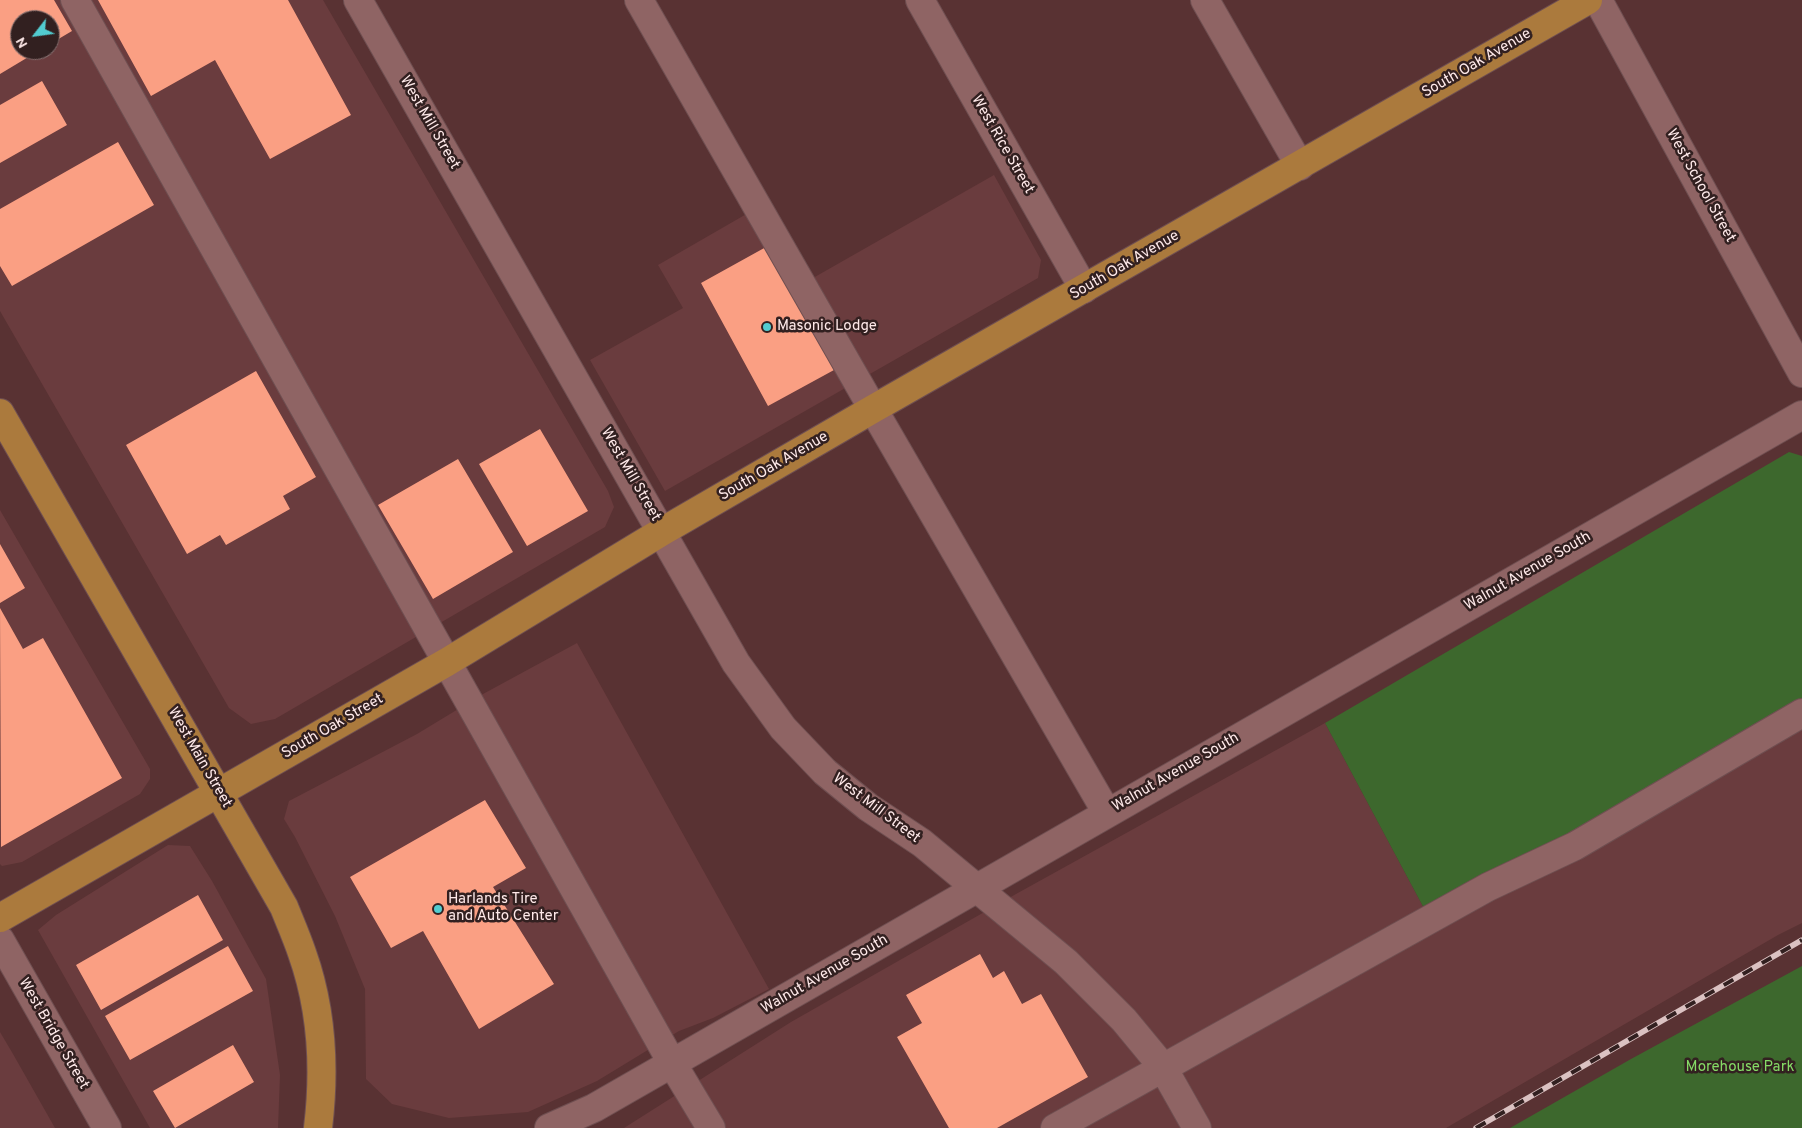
<!DOCTYPE html>
<style>
body{margin:0}
#map{position:relative;width:1802px;height:1128px;overflow:hidden;background:#593233;font-family:Overpass,sans-serif}
canvas{display:block}
.north{position:absolute;left:10px;top:10px;width:50px;height:50px;box-sizing:border-box;background:#322020;border:1px solid #847070;border-radius:50%;rotate:240deg;font-size:14px;font-weight:700;line-height:20px;text-align:center;color:#fee9e9}
.north::after{content:'';display:block;margin:auto;width:18px;height:22px;background:#52ccd0;clip-path:polygon(50% 0,100% 100%,50% 72%,0 100%)}
</style>
<div id="map">
<canvas width="1802" height="1128"></canvas>
<div class="north">N</div>
</div>
<script>
const ctx = document.querySelector('canvas').getContext('2d');
ctx.lineJoin = 'round';
function fill(path, color) { ctx.fillStyle = color; ctx.fill(path, 'evenodd'); }
function strokePath(path, color, width, dash) { ctx.strokeStyle = color; ctx.lineWidth = width; ctx.lineCap = dash ? 'butt' : 'round'; ctx.setLineDash(dash || []); ctx.stroke(path); }
function write(font, color, halo, rows, align = 'center') {
  ctx.font = font + ' Overpass,sans-serif'; ctx.lineWidth = 5; ctx.setLineDash([]); ctx.textBaseline = 'middle'; ctx.strokeStyle = halo; ctx.fillStyle = color; for (const [text, x, y, turn = 0] of rows) {
    ctx.save(); ctx.translate(x, y); ctx.rotate((+turn || 0) * Math.PI / 180); ctx.textAlign = isNaN(turn) ? turn : align; if (halo) ctx.strokeText(text, 0, 0); ctx.fillText(text, 0, 0); ctx.restore();
  }
}
const built = new Path2D(`
 M0,0H323L608,491L614,507L605,527L275,719L251,724L229,708L0,311ZM20,20H50V50H20Z
 M994,175L1041,260L1038,278L665,491L590,360L683,308L658,265L769,201L813,278Z
 M0,510L150,769V779L140,794L22,862L2,866L0,864Z
 M577,643L769,989L713,1018L679,1031L597,1081L528,1112L449,1118L392,1104L366,1079L365,989L335,916L295,837L284,819L289,801L417,734L483,694Z
 M1802,702V923L1778,935L1446,1128H624L791,1022L1016,894L1325,723L1427,914Z
 M168,845L190,846L212,881L266,979L280,1075L278,1128H150L38,930L56,915Z
 M0,1032L13,1054L55,1128H0Z`);
const green = new Path2D(`
 M1789,452L1802,456V702L1427,914L1325,723Z
 M1802,966V1128H1510L1631,1059Z`);
const building = new Path2D(`
 M0,0H54L72,31L50,44V20H20V50H40L0,74Z
 M98,0H288L351,115L270,159L215,60L151,96Z
 M42,81L67,125L0,163V105Z
 M118,142L154,205L12,286L0,266V209Z
 M766,247L834,370L768,406L701,283Z
 M256,371L316,477L283,496L290,509L226,545L220,535L187,554L126,445Z
 M540,429L588,511L527,546L479,464Z
 M458,459L513,552L433,599L378,505Z
 M0,544L25,588L0,603Z
 M0,608L23,649L43,638L122,778L1,847Z
 M485,800L526,868L493,887L554,984L479,1029L423,931L391,948L350,877Z
 M198,895L223,940L101,1010L76,965Z
 M228,946L253,991L130,1060L105,1016Z
 M980,954L993,978L1004,971L1022,1004L1041,994L1088,1077L997,1128H949L897,1037L922,1023L906,995Z
 M233,1045L254,1082L175,1128L153,1091Z`);
const minor = new Path2D(`
 M75,0L672,1063L711,1128
 M358,0L736,663L783,728L825,772L868,807L922,843L1066,962L1124,1020L1162,1066L1197,1128
 M639,0L873,409L1107,813
 M920,0L1084,289
 M1205,0L1300,166
 M1598,0L1802,373
 M0,940L107,1128
 M549,1128L594,1108L1802,415
 M1055,1128L1488,887L1575,846L1802,713`);
const major = new Path2D(`
 M0,413L284,907C290,922 297,938 302,953C322,1009 325,1070 318,1128
 M0,918L447,662L663,531L873,409L1588,0`);
const rail = new Path2D(`
 M1476,1128L1802,940`);
const markers = [
 [767,327,5,"#52ccd0"],
 [438,909,5,"#52ccd0"]
];
const streetNames = [
 ["South Oak Avenue",1477,64,-30],
 ["West Mill Street",429,123,60],
 ["West Rice Street",1002,145,60],
 ["West School Street",1700,186,61],
 ["South Oak Avenue",1125,266,-30],
 ["South Oak Avenue",774,467,-30],
 ["West Mill Street",630,475,60],
 ["Walnut Avenue South",1528,572,-30],
 ["South Oak Street",333,727,-30],
 ["West Main Street",199,758,60],
 ["Walnut Avenue South",1176,773,-30],
 ["West Mill Street",876,809,37],
 ["Walnut Avenue South",825,975,-30],
 ["West Bridge Street",53,1034,60]
];
const poiNames = [
 ["Masonic Lodge",777,327],
 ["Harlands Tire",448,900],
 ["and Auto Center",448,917]
];
const parkNames = [
 ["Morehouse Park",1740,1068]
];
fill(built, '#6a3c3e');
fill(green, '#3d682d');
fill(building, '#fa9f83');
strokePath(minor, '#6f4f51', 30);
strokePath(major, '#6f4f51', 30);
strokePath(minor, '#8f6464', 28);
strokePath(major, '#ab7a3d', 28);
strokePath(rail, '#dbc2c2', 5.5);
strokePath(rail, '#322020', 4, [11]);
for (const [x, y, r, color] of markers) { const dot = new Path2D(); dot.arc(x, y, r, 0, 2 * Math.PI); ctx.fillStyle = color; ctx.fill(dot); strokePath(dot, '#322020', 2); }
write('15px', '#fee9e9', '#322020', streetNames);
write('15px', '#fee9e9', '#322020', poiNames, 'left');
write('15px', '#85db66', '#322020', parkNames);
</script>
